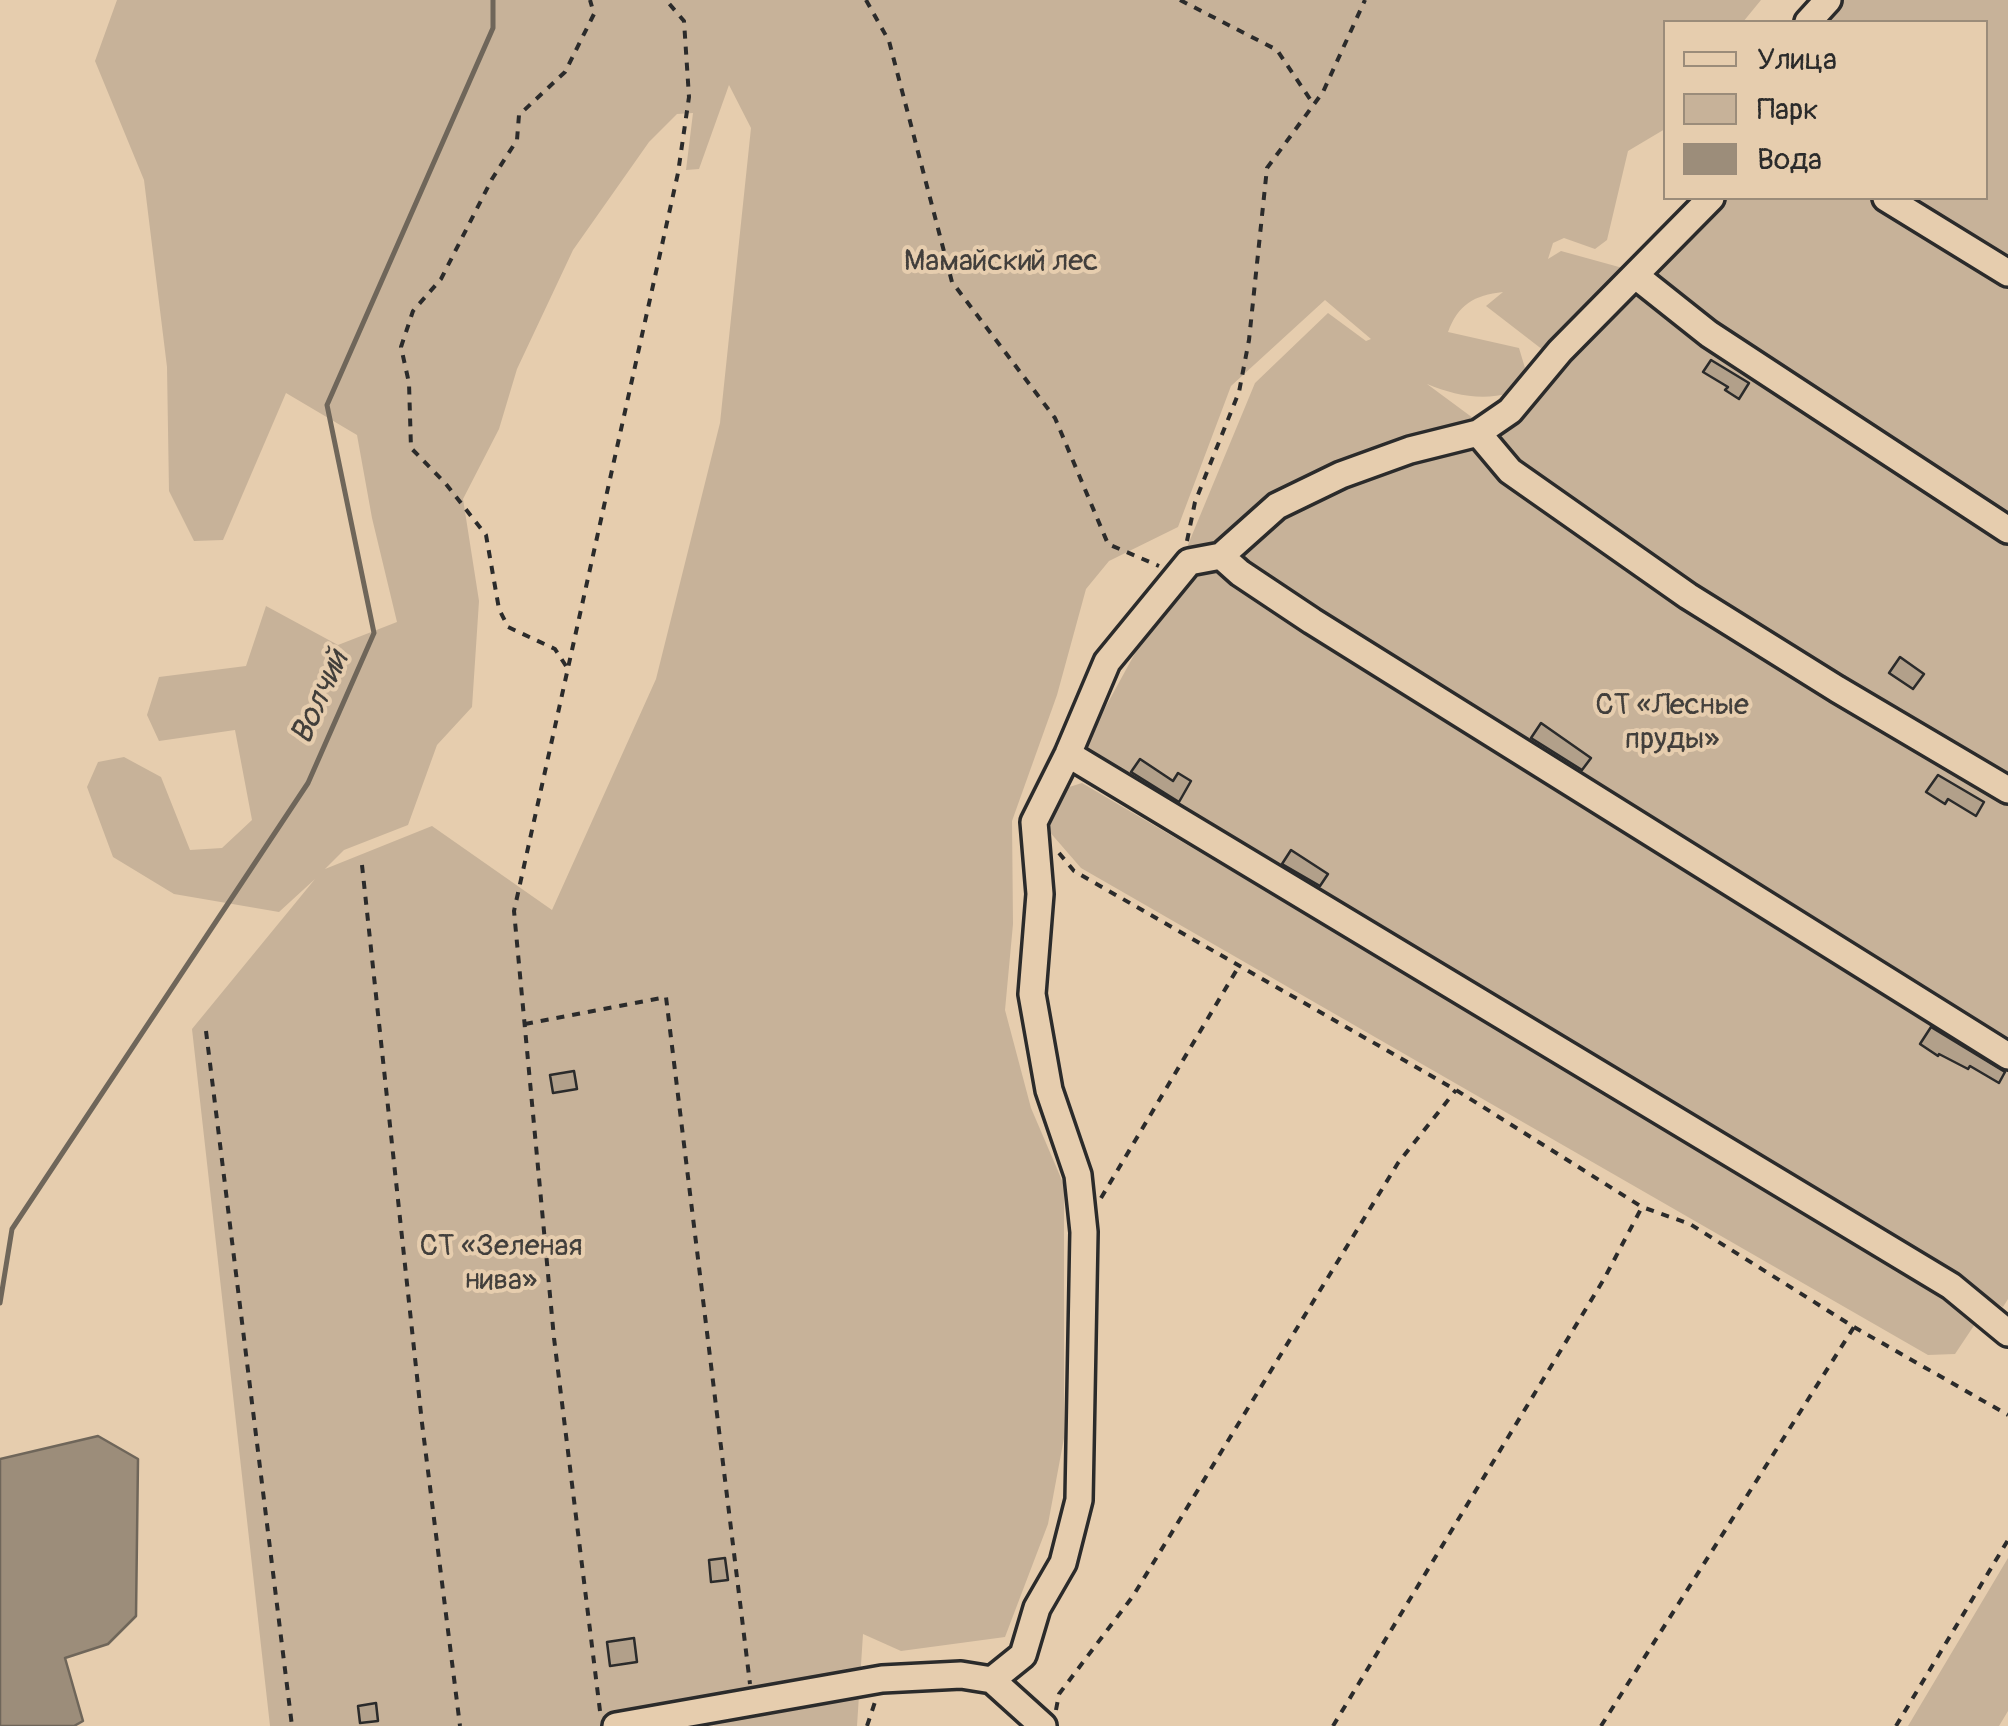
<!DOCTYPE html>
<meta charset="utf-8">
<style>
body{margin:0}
#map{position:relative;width:2008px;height:1726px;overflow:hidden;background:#e6cdae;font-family:Pangolin,sans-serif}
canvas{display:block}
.legend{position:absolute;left:1663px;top:20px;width:325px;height:180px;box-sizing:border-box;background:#e6cdae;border:2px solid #9b8c7a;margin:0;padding:12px 18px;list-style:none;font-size:30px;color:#2b2b2b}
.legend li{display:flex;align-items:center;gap:20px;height:50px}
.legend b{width:50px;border:2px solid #9b8c7a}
</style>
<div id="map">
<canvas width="2008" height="1726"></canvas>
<ul class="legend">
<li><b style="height:12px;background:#e6cdae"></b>Улица</li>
<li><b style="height:28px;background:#c7b299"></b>Парк</li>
<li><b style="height:28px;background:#9c8d7a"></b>Вода</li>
</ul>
</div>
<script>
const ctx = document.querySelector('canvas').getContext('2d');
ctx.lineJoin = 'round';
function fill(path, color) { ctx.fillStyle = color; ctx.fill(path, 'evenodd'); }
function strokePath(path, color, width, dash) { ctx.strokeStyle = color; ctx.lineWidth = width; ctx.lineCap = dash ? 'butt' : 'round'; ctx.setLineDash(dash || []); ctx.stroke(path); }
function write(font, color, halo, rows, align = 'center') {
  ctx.font = font + ' Pangolin,sans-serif'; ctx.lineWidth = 8; ctx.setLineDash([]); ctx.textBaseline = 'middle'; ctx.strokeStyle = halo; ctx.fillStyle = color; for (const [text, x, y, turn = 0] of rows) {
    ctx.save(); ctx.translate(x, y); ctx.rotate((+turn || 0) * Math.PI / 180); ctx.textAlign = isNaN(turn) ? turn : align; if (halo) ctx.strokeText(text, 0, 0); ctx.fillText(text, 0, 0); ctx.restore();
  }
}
const green = new Path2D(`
 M117,0H1761L1743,22H1666L1665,129L1628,151L1607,240L1595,249L1564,238L1553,243L1548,259L1561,251L1648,275L1707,198H1986V22H1813L1834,0H2008V1299L2003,1307L1083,770L1088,739L1168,593L1255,383L1328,313L1366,341L1371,339L1325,300L1231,386L1178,527L1109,561L1086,589L1057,695L1012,821L1013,924L1005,1010L1031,1108L1064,1185V1438L1048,1524L1005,1637L901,1651L863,1634L857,1726H270L192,1029L315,879L279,912L174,894L113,857L87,787L98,762L124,757L161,777L190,850L222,848L252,820L235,730L159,741L147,715L159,677L246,666L266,606L338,645L397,622L372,518L357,435L286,393L223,540L194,541L169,491L167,367L144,180L95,61ZM729,85L751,128L720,423L656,679L552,910L432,826L325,869L344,850L408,825L437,745L472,707L479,601L463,499L499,429L517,369L573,250L649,142L677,114L693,113L686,170L699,169ZM1503,292L1486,306L1543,350L1496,435L1427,384C1454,395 1481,401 1510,393L1525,368L1519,348L1448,332C1458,305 1474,295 1503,292Z
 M1082,783L1945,1290L1975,1324L1955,1354L1928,1355L1081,868L1048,830L1052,811L1066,788Z
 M2008,1558V1711L1999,1726H1908Z`);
const water = new Path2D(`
 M98,1436L138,1459L136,1616L108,1644L65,1658L83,1721L74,1726H0V1459Z`);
const stream = new Path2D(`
 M0,1303L12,1229L308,783L374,633L327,405L493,28V0`);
const building = new Path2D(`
 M1711,360L1749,383L1739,399L1725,390L1728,387L1703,372Z
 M1900,657L1924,674L1913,689L1889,673Z
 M1541,723L1591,758L1582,770L1531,738Z
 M1140,759L1173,781L1178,773L1191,781L1179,802L1131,772Z
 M1938,775L1984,802L1976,816L1948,799L1945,804L1926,792Z
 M1291,850L1328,874L1320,886L1282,864Z
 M1931,1027L2005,1072L1999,1083L1970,1066L1968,1069L1939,1054L1938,1056L1920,1044Z
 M574,1071L577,1089L553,1093L550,1075Z
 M725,1558L728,1580L711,1582L709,1560Z
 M634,1638L637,1662L610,1666L607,1642Z
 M376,1703L378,1721L360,1723L358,1706Z`);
const path = new Path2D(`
 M866,0L889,41L952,282L1055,418L1108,544L1159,566
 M1180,0L1277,50L1314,105
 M1187,541L1195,502L1239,392L1249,340L1267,168L1323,92L1365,0
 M566,666L555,649L508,627L499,609L486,535L446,484L411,448L409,383L401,347L413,311L441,279L492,179L517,140L519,115L565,72L594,14L590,0
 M1059,853L1074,871L1456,1090L1642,1207L1690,1224L1854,1327L2008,1415
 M362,865L422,1423L460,1726
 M525,1024L666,997L750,1684
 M206,1031L292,1726
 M1101,1198L1239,966
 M1056,1710L1059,1694L1133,1596L1398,1163L1456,1090
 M600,1711L554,1338L514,911L678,173L689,97L684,21L666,0
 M867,1726L875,1702
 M1333,1726L1604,1279L1642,1207
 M1601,1726L1854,1327
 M1896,1726L2008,1540`);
const minor = new Path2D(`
 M1808,22L1828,0
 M1886,198L2008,273
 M1636,276L1709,334L2008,530
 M1478,433L1510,471L1688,596L1837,689L2008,790
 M1221,556L1240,573L1312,621L2008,1056
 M1068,754L1951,1286L2008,1333
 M992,1680L1043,1726
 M616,1726L882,1679L961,1675L992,1680L1023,1655L1037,1608L1063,1563L1079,1500L1084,1232L1078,1175L1049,1090L1032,994L1040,894L1034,822L1068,754L1107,662L1189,562L1221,556L1277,506L1341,475L1410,450L1478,433L1510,411L1560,351L1711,198`);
const parkNames = [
 ["Мамайский лес",1001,262],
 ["СТ «Лесные",1672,706],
 ["пруды»",1672,740],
 ["СТ «Зеленая",501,1247],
 ["нива»",501,1281]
];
const waterNames = [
 ["Волчий",321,698,-66]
];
fill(green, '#c7b299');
fill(water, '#9c8d7a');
strokePath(water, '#6f665a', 2.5);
strokePath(stream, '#6f665a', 5);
fill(building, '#b2a08a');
strokePath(building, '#2b2b2b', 2.5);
strokePath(minor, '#2b2b2b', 32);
strokePath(path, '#2b2b2b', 4, [8, 8]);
strokePath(minor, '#e6cdae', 25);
write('30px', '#423f3c', '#e6cdae', parkNames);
write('italic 32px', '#423f3b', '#e6cdae', waterNames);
</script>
